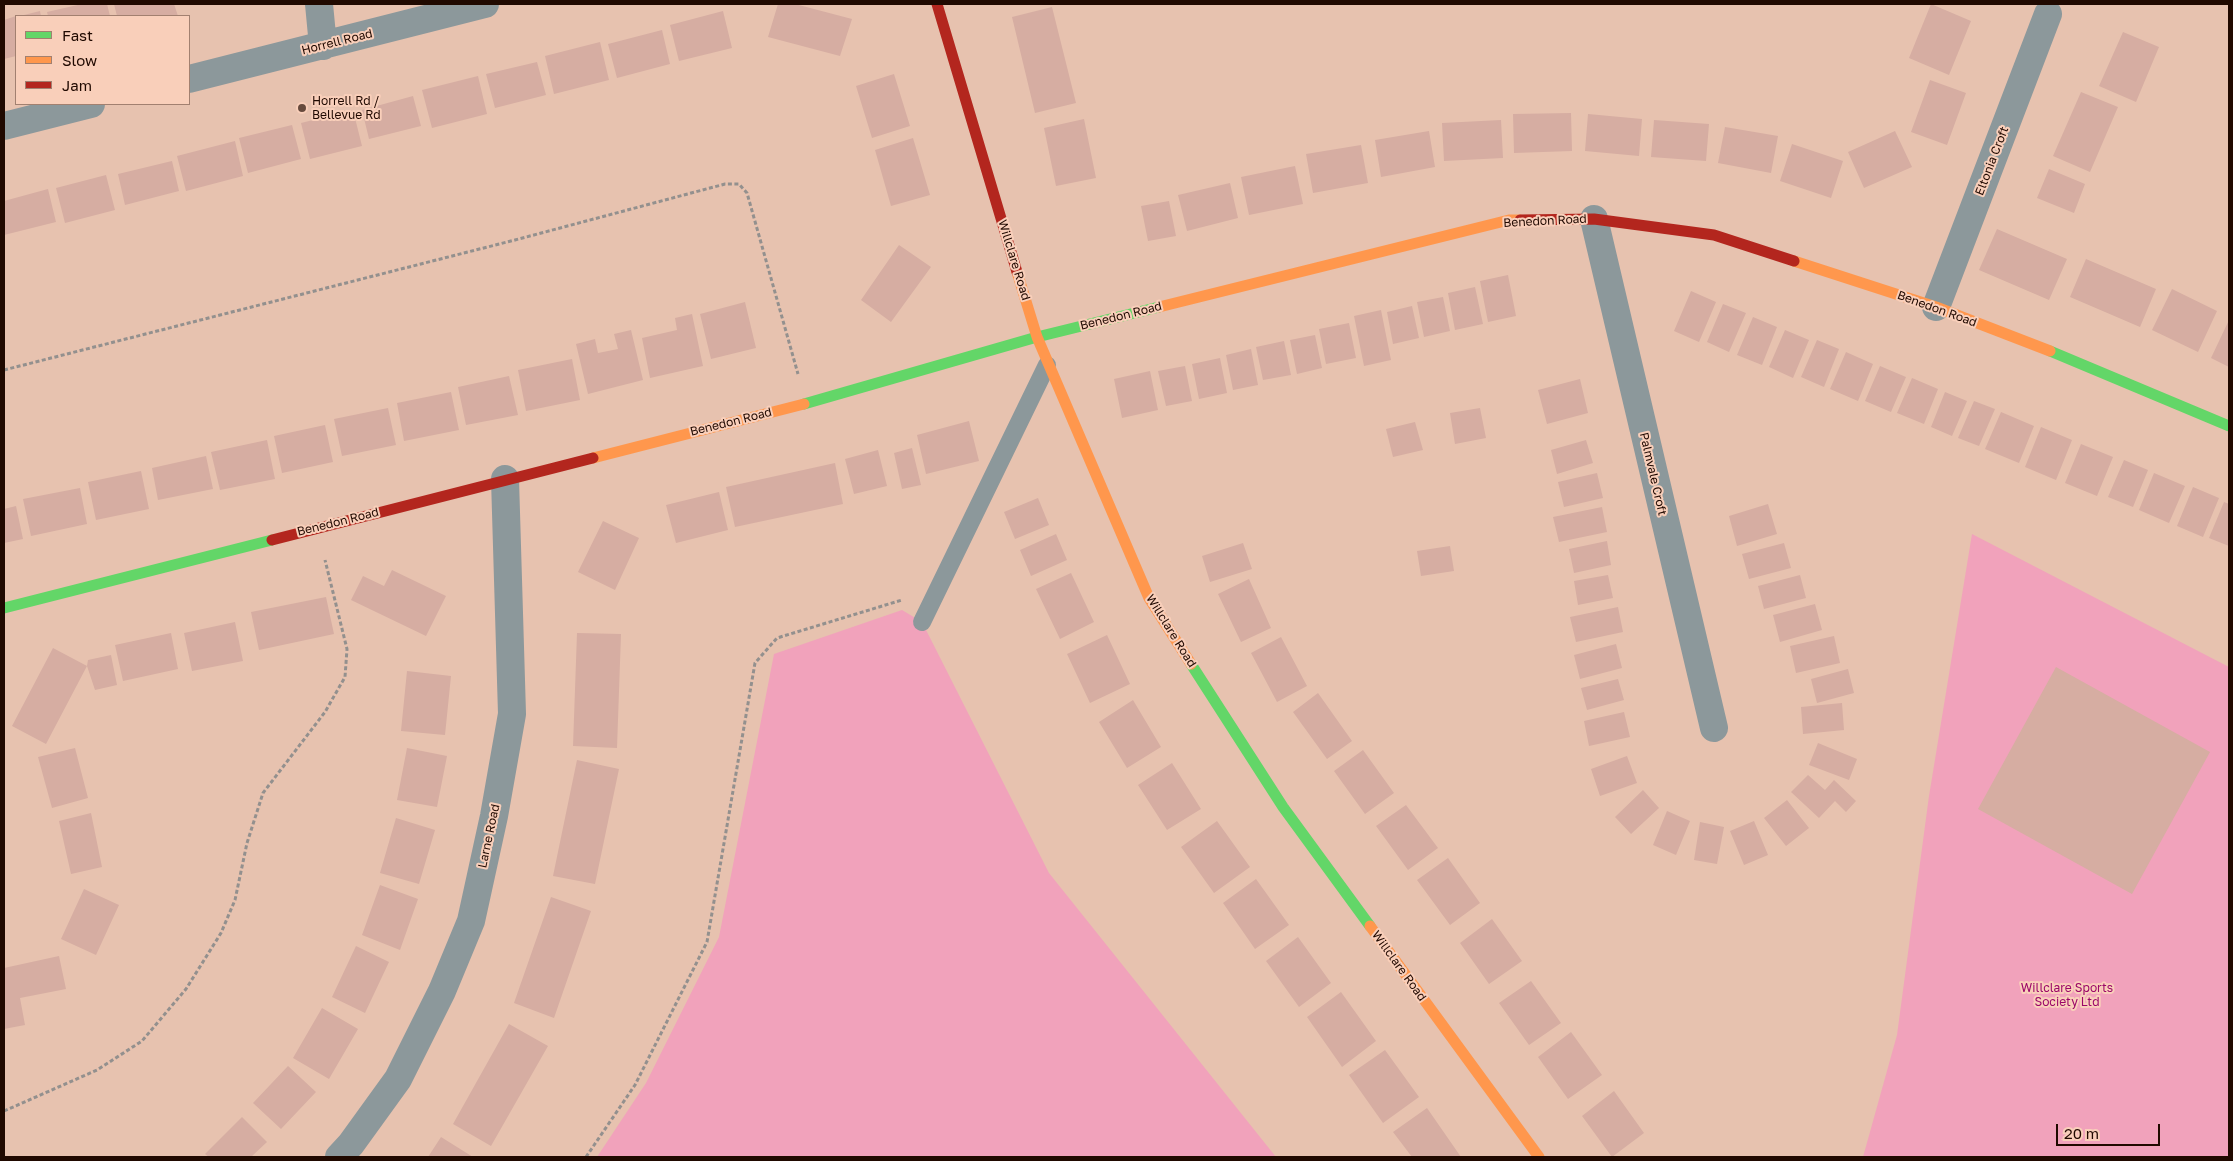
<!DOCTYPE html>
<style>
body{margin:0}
#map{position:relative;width:2233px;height:1161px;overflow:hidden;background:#e7c2af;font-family:"Golos Text",sans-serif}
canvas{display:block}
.frame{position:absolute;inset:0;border:5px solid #200900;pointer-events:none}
.legend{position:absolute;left:15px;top:15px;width:175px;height:90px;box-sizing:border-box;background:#f9cfba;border:1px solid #a28070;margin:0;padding:6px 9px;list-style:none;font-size:15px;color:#200900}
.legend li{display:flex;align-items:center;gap:10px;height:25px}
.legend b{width:25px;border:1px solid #a28070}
.scale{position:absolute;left:2056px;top:1124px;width:104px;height:22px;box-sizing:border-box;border:2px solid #200900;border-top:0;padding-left:6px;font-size:15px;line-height:18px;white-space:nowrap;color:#200900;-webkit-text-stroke:4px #f9cfba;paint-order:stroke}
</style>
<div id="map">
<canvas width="2233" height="1161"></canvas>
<div class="frame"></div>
<ul class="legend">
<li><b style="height:6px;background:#63d668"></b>Fast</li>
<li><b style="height:6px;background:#ff974d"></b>Slow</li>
<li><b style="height:6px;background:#b3261e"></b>Jam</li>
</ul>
<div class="scale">20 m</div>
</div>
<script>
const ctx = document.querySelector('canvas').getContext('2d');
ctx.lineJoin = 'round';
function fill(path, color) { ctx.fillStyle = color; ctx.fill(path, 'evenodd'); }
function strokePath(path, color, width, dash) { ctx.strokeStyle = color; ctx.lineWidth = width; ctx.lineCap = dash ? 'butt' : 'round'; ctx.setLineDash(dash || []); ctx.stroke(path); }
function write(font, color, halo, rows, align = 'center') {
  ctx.font = font + ' "Golos Text",sans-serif'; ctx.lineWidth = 4; ctx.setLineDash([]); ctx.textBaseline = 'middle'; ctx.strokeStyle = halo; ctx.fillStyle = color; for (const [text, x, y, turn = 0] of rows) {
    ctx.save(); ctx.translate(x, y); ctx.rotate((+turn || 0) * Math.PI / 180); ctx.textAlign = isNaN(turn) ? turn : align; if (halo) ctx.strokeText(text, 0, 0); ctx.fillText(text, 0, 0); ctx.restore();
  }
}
const green = new Path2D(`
 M1972,534L2229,667V1157H1863L1897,1035L1929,796Z
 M902,610L922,622L1049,873L1276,1157H597L646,1083L719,937L774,654Z`);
const building = new Path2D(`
 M82,4H107L110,16H48L47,12Z
 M114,4H174L178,16H117Z
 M778,4H795L852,19L840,56L768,37Z
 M1931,4L1971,21L1949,75L1909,58Z
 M1052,7L1076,103L1035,113L1012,17Z
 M40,11L41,16H20Z
 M723,11L732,48L679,61L670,25Z
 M16,16V56L4,59V20Z
 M662,30L670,64L617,78L608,44Z
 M2123,32L2159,47L2136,102L2099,86Z
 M600,42L609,80L554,94L545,56Z
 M537,62L546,95L495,108L486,74Z
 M894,74L910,126L872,138L856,86Z
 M478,76L487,114L432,128L422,90Z
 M1930,80L1966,93L1947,145L1911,132Z
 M2081,92L2118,107L2090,172L2053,156Z
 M413,96L421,126L369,139L362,110Z
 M353,110L362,146L310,159L301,123Z
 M1571,113L1572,151L1514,153L1513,114Z
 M1588,114L1642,119L1639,156L1585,151Z
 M1084,119L1096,178L1056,186L1044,128Z
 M1501,120L1503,158L1444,161L1442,123Z
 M1654,120L1709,124L1706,161L1651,157Z
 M292,125L301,159L248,173L239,138Z
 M1725,127L1778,136L1771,173L1718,163Z
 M1429,131L1435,167L1381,177L1375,140Z
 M1895,131L1912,167L1864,188L1848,152Z
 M913,138L930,195L891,206L875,150Z
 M235,141L243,176L186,191L177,156Z
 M1792,144L1843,161L1831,198L1780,181Z
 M1361,145L1368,183L1313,193L1306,154Z
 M172,161L179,191L125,205L118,174Z
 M1295,166L1303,204L1249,215L1241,177Z
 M2049,169L2085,184L2074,213L2037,198Z
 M106,175L115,210L65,223L56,188Z
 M1230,183L1238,218L1187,231L1178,195Z
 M48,189L56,222L4,235V201Z
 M1169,201L1176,236L1148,241L1141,206Z
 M1997,229L2067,259L2049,300L1979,270Z
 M899,245L931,267L891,322L861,300Z
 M2086,259L2156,289L2140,327L2070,297Z
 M1508,275L1516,316L1488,322L1480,281Z
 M1475,287L1483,324L1455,330L1448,293Z
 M2172,289L2217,311L2198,352L2152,330Z
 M1691,291L1716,302L1699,342L1674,331Z
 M1443,297L1450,331L1424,337L1417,302Z
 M745,302L756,348L711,359L700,314Z
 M1723,304L1746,313L1729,352L1707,342Z
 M1412,306L1419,338L1393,344L1387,312Z
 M1381,310L1391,360L1364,366L1354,316Z
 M692,314L703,366L650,378L642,338L677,330L675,318Z
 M1753,317L1777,327L1762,365L1737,355Z
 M2229,320V367L2211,358Z
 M1349,323L1356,358L1326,364L1319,329Z
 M631,330L643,380L588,394L576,344L595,339L598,353L618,349L614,334Z
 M1785,330L1809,340L1793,378L1769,367Z
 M1315,335L1322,368L1297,374L1290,340Z
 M1817,340L1839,349L1824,387L1801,377Z
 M1284,341L1291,375L1263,380L1256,347Z
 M1251,349L1258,385L1233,390L1226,355Z
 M1846,352L1873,364L1858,401L1830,389Z
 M1220,358L1227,393L1199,399L1192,364Z
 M572,359L580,400L526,411L518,370Z
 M1185,366L1192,401L1166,406L1158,371Z
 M1880,366L1906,377L1891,412L1865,401Z
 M1150,371L1158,410L1122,418L1114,379Z
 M509,376L518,415L466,425L458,387Z
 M1912,378L1938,389L1924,424L1897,413Z
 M1580,379L1588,413L1547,424L1538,390Z
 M451,392L459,430L404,441L397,403Z
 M1945,392L1967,401L1952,436L1931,427Z
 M1974,401L1995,409L1979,446L1958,438Z
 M388,408L396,445L342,456L334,419Z
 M1480,408L1486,438L1455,444L1450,413Z
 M2001,412L2034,426L2019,463L1985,449Z
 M969,421L979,461L926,474L917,435Z
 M1415,422L1423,450L1393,457L1386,429Z
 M325,425L333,462L282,473L274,436Z
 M2041,427L2072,440L2056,480L2025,467Z
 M267,440L275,479L220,490L211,452Z
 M1586,440L1593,463L1557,474L1551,450Z
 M2081,444L2113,457L2097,496L2065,483Z
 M912,448L921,485L902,489L894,453Z
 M878,450L887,486L854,494L845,459Z
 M206,456L213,489L158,500L152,468Z
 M2124,460L2148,470L2133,507L2108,497Z
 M835,463L843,504L735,527L726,487Z
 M141,471L149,509L96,520L88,482Z
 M1597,473L1603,498L1564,507L1558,482Z
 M2154,473L2185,486L2169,523L2139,510Z
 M2193,487L2219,498L2203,537L2177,526Z
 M80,488L87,524L31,536L23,499Z
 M719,492L728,530L676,543L666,505Z
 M1038,498L1049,525L1015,539L1004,512Z
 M2224,502L2229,504V546L2209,538Z
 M1768,504L1777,534L1737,546L1729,516Z
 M16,506L23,539L4,543V509Z
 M1602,507L1607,532L1559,542L1553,517Z
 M603,521L639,538L615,590L578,572Z
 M1056,534L1067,560L1031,576L1020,550Z
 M1607,541L1611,565L1574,573L1569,549Z
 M1243,543L1252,569L1210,582L1202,556Z
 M1784,543L1791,568L1749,579L1742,554Z
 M1450,546L1454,571L1421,576L1417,551Z
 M392,570L446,596L426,636L351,600L363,576L384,586Z
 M1071,573L1094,622L1060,639L1036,589Z
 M1608,575L1613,598L1578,605L1574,581Z
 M1800,575L1806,598L1764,609L1758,586Z
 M1249,579L1271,628L1241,642L1218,594Z
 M326,597L334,634L259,650L251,612Z
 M1815,604L1822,630L1780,642L1773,615Z
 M1618,607L1623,632L1576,642L1570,617Z
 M235,622L243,661L192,671L184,633Z
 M171,633L178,669L123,681L115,645Z
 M577,633L621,634L617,748L573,746Z
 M1107,635L1130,684L1090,703L1067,654Z
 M1834,636L1840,663L1796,673L1790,646Z
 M1281,637L1307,686L1277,702L1251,653Z
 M1616,644L1622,668L1580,679L1574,655Z
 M53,648L87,666L88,660L111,655L117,685L95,690L87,666L46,744L12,726Z
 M2056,667L2210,752L2132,894L1978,809Z
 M1848,669L1854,693L1817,703L1811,679Z
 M407,671L451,676L445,735L401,731Z
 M1618,679L1624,700L1587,710L1581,688Z
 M1318,693L1352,741L1327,759L1293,712Z
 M1133,700L1161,747L1127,768L1099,722Z
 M1842,703L1844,730L1803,734L1801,707Z
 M1624,712L1630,737L1589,746L1584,721Z
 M1818,743L1857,759L1849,780L1809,765Z
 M75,748L88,798L52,808L38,757Z
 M407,748L447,756L437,807L397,800Z
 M1363,750L1394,793L1365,814L1334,771Z
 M1627,756L1637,783L1600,796L1591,769Z
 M577,760L619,769L595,884L553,876Z
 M1172,763L1201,809L1167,830L1138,785Z
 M1808,775L1825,790L1834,780L1856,801L1846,812L1835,801L1819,818L1791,792Z
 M1643,790L1659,808L1631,834L1615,817Z
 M1787,800L1809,828L1786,846L1764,818Z
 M1406,805L1438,848L1408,870L1376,826Z
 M1667,811L1690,821L1676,855L1653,845Z
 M91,813L102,867L71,874L59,821Z
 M396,818L435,830L419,884L380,873Z
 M1217,821L1250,867L1214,893L1181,847Z
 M1754,821L1768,855L1744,865L1730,831Z
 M1700,822L1724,827L1717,864L1694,860Z
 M1448,858L1480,903L1450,925L1417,880Z
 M1256,879L1289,925L1255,949L1223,903Z
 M380,885L418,899L400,950L362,935Z
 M84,889L119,905L96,955L61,939Z
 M551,897L591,911L554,1018L514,1003Z
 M1492,919L1522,961L1489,984L1460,943Z
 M1298,937L1331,983L1299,1007L1266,961Z
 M356,946L389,962L365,1013L332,997Z
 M59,956L66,989L20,998L25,1025L4,1029V968Z
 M1531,981L1561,1023L1529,1045L1499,1003Z
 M1341,992L1376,1041L1342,1067L1307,1017Z
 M322,1008L358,1029L329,1079L293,1058Z
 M509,1024L548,1046L491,1146L453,1124Z
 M1571,1032L1602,1075L1568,1099L1538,1057Z
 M1385,1050L1419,1097L1383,1123L1349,1075Z
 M288,1066L316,1092L281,1129L253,1103Z
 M1614,1091L1644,1133L1612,1157L1582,1116Z
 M1427,1108L1461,1157H1412L1393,1132Z
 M242,1117L267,1142L251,1157H209L205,1154Z
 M441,1137L473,1157H428Z`);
const path = new Path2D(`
 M4,370L515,240L725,184H739L747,193L798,374
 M4,1111L97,1070L142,1041L186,989L221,933L235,900L247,843L263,793L325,712L345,677L347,649L325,560
 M586,1157L635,1085L707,942L755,663L777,638L902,600`);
const lane = new Path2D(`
 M922,622L1047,365`);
const street = new Path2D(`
 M319,4L323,46
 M189,79L485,4
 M4,126L91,104
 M1594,219L1714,728
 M1936,307L2048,14
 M339,1157L351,1144L398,1079L442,991L471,921L494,816L512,714L505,479`);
const fast = new Path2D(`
 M2050,351L2229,426
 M804,404L1037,337L1159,307
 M4,608L272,540
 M1191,664L1283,807L1370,926`);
const slow = new Path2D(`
 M1794,261L1936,307L2050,351
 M1017,272L1037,337L1149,598L1191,664
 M1159,307L1509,220H1520
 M593,458L804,404
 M1370,926L1539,1157`);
const jam = new Path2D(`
 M937,4L1017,272
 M1520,220L1594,219L1714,235L1794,261
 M272,540L593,458`);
const markers = [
 [302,108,5,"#664a3d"]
];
const streetNames = [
 ["Horrell Road",337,42,-14],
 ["Eltonia Croft",1992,161,-69],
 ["Benedon Road",1545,221,-3],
 ["Willclare Road",1014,260,73],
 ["Benedon Road",1937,309,20],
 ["Benedon Road",1121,316,-14],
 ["Benedon Road",731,422,-14],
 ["Palmvale Croft",1653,474,77],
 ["Benedon Road",338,522,-14],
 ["Willclare Road",1171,631,58],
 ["Larne Road",489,836,-78],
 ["Willclare Road",1399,966,54]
];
const poiNames = [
 ["Horrell Rd /",312,101],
 ["Bellevue Rd",312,115]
];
const parkNames = [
 ["Willclare Sports",2067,988],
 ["Society Ltd",2067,1002]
];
fill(green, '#f1a2bb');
fill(building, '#d6ada2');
strokePath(path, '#93908e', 3, [4, 2.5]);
strokePath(lane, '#8c989b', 18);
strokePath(street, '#8c989b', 28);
strokePath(fast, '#63d668', 11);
strokePath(slow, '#ff974d', 11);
strokePath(jam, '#b3261e', 11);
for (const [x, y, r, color] of markers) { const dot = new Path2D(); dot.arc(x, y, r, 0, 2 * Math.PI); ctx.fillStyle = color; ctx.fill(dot); strokePath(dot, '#f9cfba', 2); }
write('12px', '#200900', '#f9cfba', streetNames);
write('12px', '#200900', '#f9cfba', poiNames, 'left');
write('12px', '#9b0669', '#f9cfba', parkNames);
</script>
